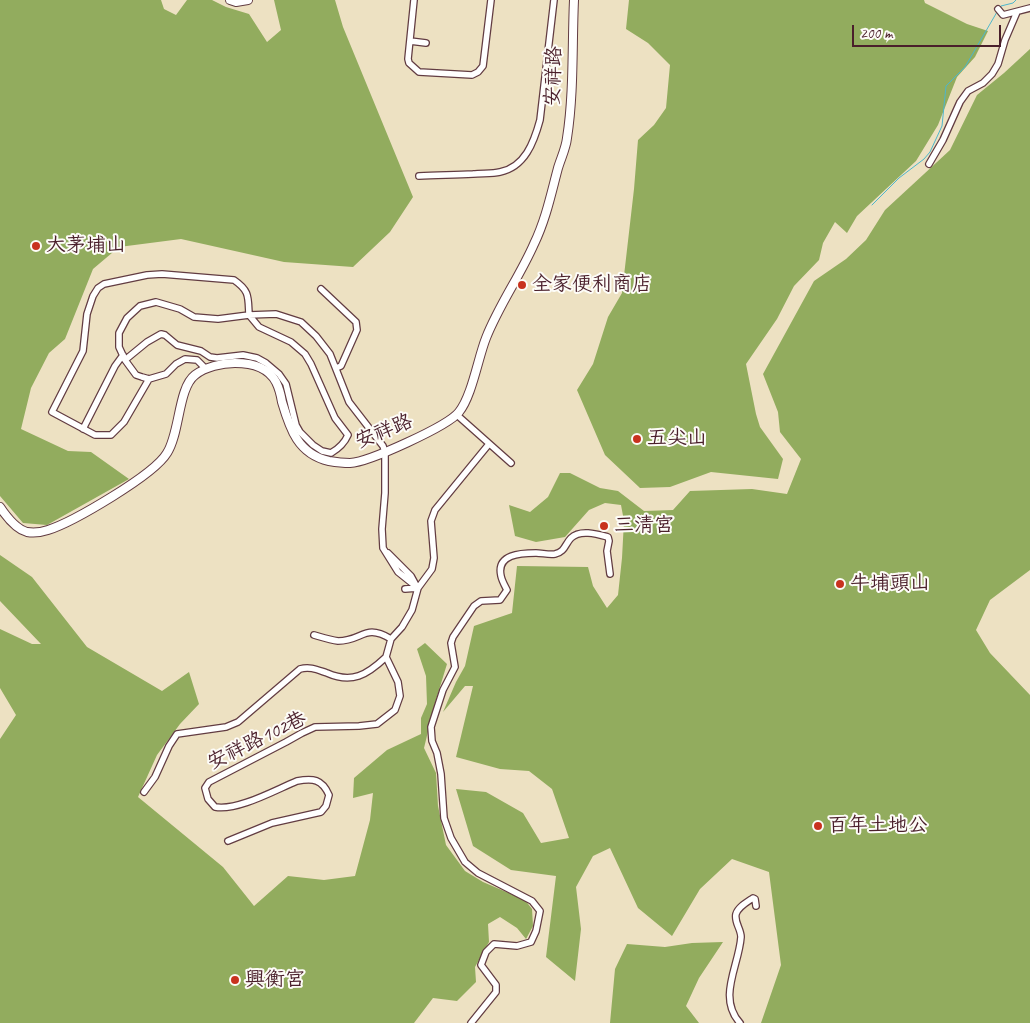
<!DOCTYPE html>
<meta charset="utf-8">
<style>
body{margin:0}
#map{position:relative;width:1030px;height:1023px;overflow:hidden;background:#ede1c2;font-family:Caveat,sans-serif}
canvas{display:block}
.scale{position:absolute;left:852px;top:25px;width:149px;height:22px;box-sizing:border-box;border:2px solid #4a1f2b;border-top:0;padding-left:6px;font-size:15px;line-height:18px;white-space:nowrap;color:#4a1f2b;-webkit-text-stroke:4px #fdfcf7;paint-order:stroke}
</style>
<div id="map">
<canvas width="1030" height="1023"></canvas>
<div class="scale">200 m</div>
</div>
<script>
const ctx = document.querySelector('canvas').getContext('2d');
ctx.lineJoin = 'round';
function fill(path, color) { ctx.fillStyle = color; ctx.fill(path, 'evenodd'); }
function strokePath(path, color, width, dash) { ctx.strokeStyle = color; ctx.lineWidth = width; ctx.lineCap = dash ? 'butt' : 'round'; ctx.setLineDash(dash || []); ctx.stroke(path); }
function write(font, color, halo, rows, align = 'center') {
  ctx.font = font + ' Caveat,"LXGW WenKai TC",sans-serif'; ctx.lineWidth = 4; ctx.setLineDash([]); ctx.textBaseline = 'middle'; ctx.strokeStyle = halo; ctx.fillStyle = color; for (const [text, x, y, turn = 0] of rows) {
    ctx.save(); ctx.translate(x, y); ctx.rotate((+turn || 0) * Math.PI / 180); ctx.textAlign = isNaN(turn) ? turn : align; if (halo) ctx.strokeText(text, 0, 0); ctx.fillText(text, 0, 0); ctx.restore();
  }
}
const forest = new Path2D(`
 M0,0H161L164,9L176,15L187,0H212L226,7L249,14L267,42L281,30L274,0H335L343,27L413,197L390,232L353,267L284,262L181,239L119,247L93,269L65,339L49,353L31,388L21,429L68,451L91,452L129,479L47,525L23,523L0,496Z
 M629,0H924L925,3L967,24L988,31L975,57L957,77L938,125L916,161L857,216L847,233L835,222L823,243L819,260L794,286L777,319L746,364L756,414L760,427L783,459L778,479L711,472L670,487L640,488L605,455L577,390L593,364L608,317L622,293L634,189L638,140L654,125L666,108L670,65L648,43L626,29Z
 M1030,49V570L990,600L976,630L990,653L1030,695V1023H761L781,965L769,872L732,859L700,889L672,936L638,908L610,848L593,856L576,887L581,929L575,981L546,957L556,876L511,870L473,846L456,789L486,792L523,813L541,843L569,838L552,789L529,771L500,769L456,757L473,686H465L443,712L456,682L465,666L474,626L512,613L517,566L588,567L593,586L607,608L618,595L622,558L624,521L621,505L605,503L589,510L565,537L536,542L515,536L509,505L530,512L548,497L560,473H570L600,488L618,491L644,511L673,510L690,491L752,489L787,494L801,459L780,432L778,412L763,374L814,281L846,259L866,240L885,210L950,150L977,95L1004,73Z
 M0,555L32,577L87,647L162,691L189,672L199,704L180,724L157,755L138,797L223,867L254,906L288,876L324,880L355,876L370,820L373,793L353,798L354,778L387,750L421,734V718L427,704L426,676L417,649L425,643L447,664L435,703L424,748L436,773L438,806L446,845L465,871L483,882L525,900L532,909L533,926L526,939L517,928L500,917L488,924L489,942L475,967L476,982L457,1001L433,998L414,1023H0V739L16,715L0,688V629L32,644H41L0,601Z
 M723,942L699,978L686,1006L699,1023H610L615,969L627,944L665,947L692,943Z`);
const stream = new Path2D(`
 M999,9L1001,6L1013,3L1016,0
 M872,205L899,178L924,159L930,152L942,126L946,86L965,67L997,12`);
const street = new Path2D(`
 M414,0L408,59L409,63L419,72L472,75L478,72L483,66L491,0
 M998,9L1003,15L1030,8
 M410,41L426,43
 M929,164L943,140L960,102L968,91L983,83L992,74L998,64L1005,40L1017,12
 M419,176C437,175 455,175 473,174C482,173 492,174 500,172C525,167 534,142 540,120L554,0
 M321,289L356,322L357,330L341,366L336,368
 M125,360L147,342L161,334L165,335L177,345L201,351L210,357L217,358L243,355L257,358L266,363L279,374L286,384L296,425L300,432L313,445L322,451L331,453C338,449 345,442 348,435L335,418L311,364L305,354L291,342L259,327L249,315
 M206,369L197,360L185,359L176,364L166,374L149,379L142,377L136,375L125,360L119,347V333L127,318L140,306L156,302L180,309L194,317L218,319L249,315L276,314L301,322L316,336L330,354L349,402L383,446L385,452V493L382,529L383,548L398,572L418,588
 M149,379L124,422L111,435H95L52,412L83,351L87,314L93,296L98,288L104,284L147,275L162,274L234,280C250,291 248,297 249,315
 M457,415L511,463
 M83,429L115,366L123,355
 M388,553L411,576L417,587
 M405,589L418,588
 M314,635C321,637 330,640 338,641C363,641 364,623 391,639
 M144,792L155,777L169,746L177,734L226,727L238,722L300,669C310,666 318,670 327,673C352,684 367,675 386,657
 M228,841L272,823L321,812L326,806L329,795C322,779 313,778 297,781C275,790 238,811 215,807L208,799L205,788L209,782L286,742L302,733L315,727L359,726L377,724L395,710L400,696L398,682L386,657L391,639L402,627L412,610L418,588L432,569L434,558L431,521L435,510L489,444
 M471,1023L496,992V985L481,965L486,952L494,944L517,946L531,942L536,931L540,911L532,901L478,873L465,862L451,838L444,818L441,774L437,753L432,741L431,727L443,690L455,667L451,643L453,637L474,606L481,601L500,600L507,590C505,586 502,581 501,576C496,554 521,553 536,553C542,553 549,555 555,554C565,552 565,544 571,538C580,529 597,534 608,537L609,541L607,551L610,574
 M740,1023C717,997 739,966 741,937C741,929 734,922 736,914C738,907 747,902 753,898L755,899L756,906`);
const secondary = new Path2D(`
 M230,0L236,2L248,0
 M0,507C6,516 16,529 27,532C33,533 42,532 48,530C73,522 154,475 167,453C180,433 178,388 195,375C205,367 222,363 235,363C251,363 268,367 276,382C279,388 281,396 282,402C290,429 298,454 329,461C335,462 344,463 350,463C369,462 448,426 459,412C472,396 478,358 486,338C499,305 520,276 534,244C546,219 551,194 558,168C561,158 566,148 567,138C574,94 572,44 574,0`);
const markers = [
 [36,246,5,"#c8321e"],
 [522,285,5,"#c8321e"],
 [637,439,5,"#c8321e"],
 [604,526,5,"#c8321e"],
 [840,584,5,"#c8321e"],
 [818,826,5,"#c8321e"],
 [235,980,5,"#c8321e"]
];
const streetNames = [
 ["安祥路",554,76,-88],
 ["安祥路",384,432,-22],
 ["安祥路102巷",257,741,-26]
];
const poiNames = [
 ["大茅埔山",46,246],
 ["全家便利商店",532,285],
 ["五尖山",647,439],
 ["三清宮",614,526],
 ["牛埔頭山",850,584],
 ["百年土地公",828,826],
 ["興衡宮",245,980]
];
fill(forest, '#92ac5e');
strokePath(stream, '#4db6cb', 1);
strokePath(street, '#623c42', 8);
strokePath(secondary, '#623c42', 10);
strokePath(street, '#fff', 5.5);
strokePath(secondary, '#fff', 8);
for (const [x, y, r, color] of markers) { const dot = new Path2D(); dot.arc(x, y, r, 0, 2 * Math.PI); ctx.fillStyle = color; ctx.fill(dot); strokePath(dot, '#fdfcf7', 2); }
write('20px', '#4a1f2b', '#fdfcf7', streetNames);
write('20px', '#4a1f2b', '#fdfcf7', poiNames, 'left');
</script>
